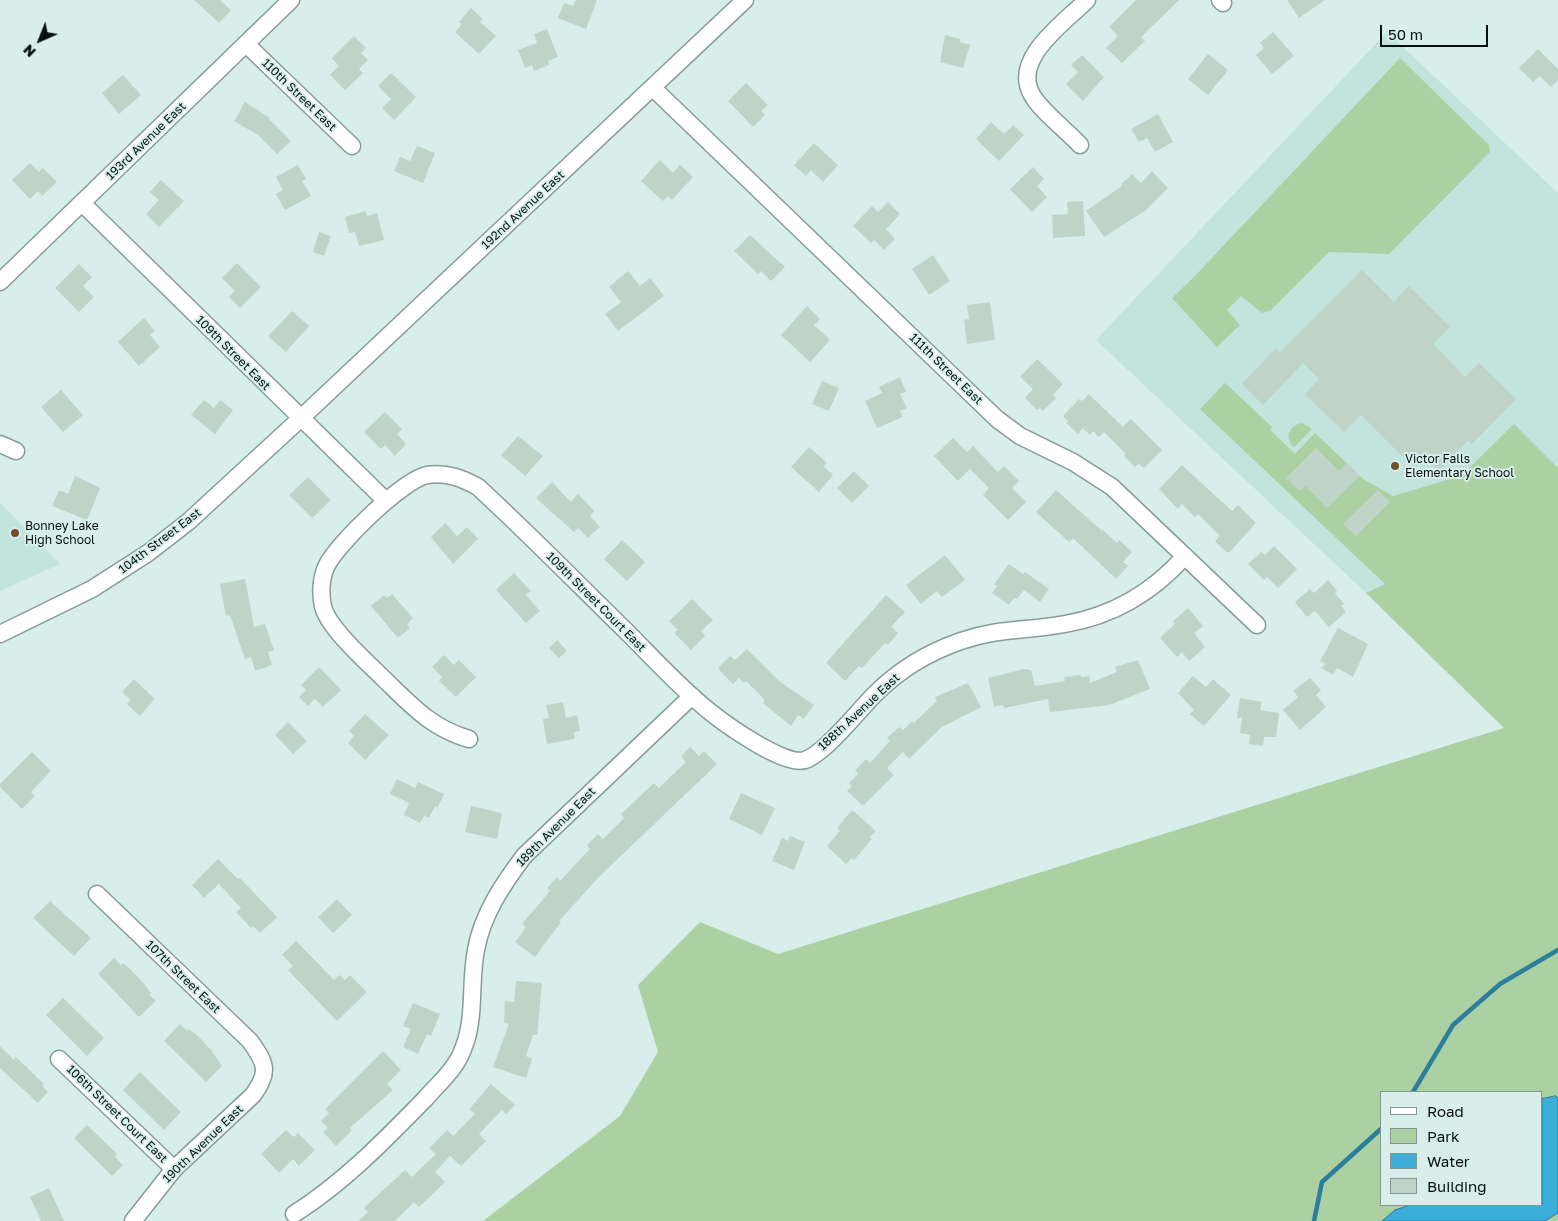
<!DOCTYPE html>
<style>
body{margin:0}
#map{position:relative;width:1558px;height:1221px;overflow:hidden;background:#d7eeea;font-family:"Golos Text",sans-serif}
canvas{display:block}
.legend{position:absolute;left:1380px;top:1091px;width:162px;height:115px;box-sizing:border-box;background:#d7eeea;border:1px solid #849592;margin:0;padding:6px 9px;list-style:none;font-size:15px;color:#08100e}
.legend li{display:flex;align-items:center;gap:10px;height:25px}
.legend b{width:25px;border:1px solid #849592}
.north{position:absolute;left:15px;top:15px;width:50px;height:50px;-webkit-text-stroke:4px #d7eeea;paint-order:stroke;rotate:224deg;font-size:14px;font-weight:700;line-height:20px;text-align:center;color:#08100e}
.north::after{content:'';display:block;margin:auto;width:18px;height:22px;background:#08100e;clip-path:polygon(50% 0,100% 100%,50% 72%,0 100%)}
.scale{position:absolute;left:1380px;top:25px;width:108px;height:22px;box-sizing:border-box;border:2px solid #08100e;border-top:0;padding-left:6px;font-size:15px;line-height:18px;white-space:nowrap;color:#08100e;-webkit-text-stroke:4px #d7eeea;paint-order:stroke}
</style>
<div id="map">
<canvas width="1558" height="1221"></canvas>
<ul class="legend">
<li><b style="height:6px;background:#fff"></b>Road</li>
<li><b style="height:14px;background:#abd0a1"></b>Park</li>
<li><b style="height:14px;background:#3aadd9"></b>Water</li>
<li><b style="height:14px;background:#c0d3c9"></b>Building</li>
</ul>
<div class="north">N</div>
<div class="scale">50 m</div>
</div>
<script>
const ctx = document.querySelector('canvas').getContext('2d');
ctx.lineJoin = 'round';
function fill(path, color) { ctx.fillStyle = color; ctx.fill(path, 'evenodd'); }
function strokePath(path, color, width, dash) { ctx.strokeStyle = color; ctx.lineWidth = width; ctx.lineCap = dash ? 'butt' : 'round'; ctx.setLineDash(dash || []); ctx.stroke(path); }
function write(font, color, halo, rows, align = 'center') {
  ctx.font = font + ' "Golos Text",sans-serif'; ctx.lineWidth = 4; ctx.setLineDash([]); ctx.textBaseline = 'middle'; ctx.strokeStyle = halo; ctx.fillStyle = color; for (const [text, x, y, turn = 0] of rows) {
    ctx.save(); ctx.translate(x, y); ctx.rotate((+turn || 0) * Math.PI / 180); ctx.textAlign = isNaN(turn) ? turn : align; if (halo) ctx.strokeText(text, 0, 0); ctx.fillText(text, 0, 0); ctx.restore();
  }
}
const built = new Path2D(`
 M1387,32L1558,193V594L1425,648L1096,340Z
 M0,503L60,564L0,591Z`);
const green = new Path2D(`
 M1400,58L1489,145L1490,152L1389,254L1329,252L1271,310L1262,313L1241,296L1227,310L1240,325L1217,347L1172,298L1195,276Z
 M1225,383L1272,427L1270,430L1295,454L1315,433L1363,479L1393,496L1461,476L1514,424L1558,468V1221H483L620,1116L658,1052L638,985L700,922L778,954L1504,728L1366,593L1385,584L1200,409ZM1382,1092H1542V1205H1382Z
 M1302,423L1312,429L1294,447C1284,438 1289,425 1302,423Z`);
const water = new Path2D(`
 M1556,1096L1558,1098V1213L1545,1221H1382L1395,1210L1410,1205H1542V1099Z`);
const stream = new Path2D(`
 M1413,1092L1453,1025L1500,984L1558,950
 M1314,1221L1322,1182L1382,1128`);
const building = new Path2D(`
 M194,0H220L231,10L219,23Z
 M576,0H597L586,29L558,18L564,3L573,6Z
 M1136,0H1179L1141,37L1145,41L1122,63L1106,48L1118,36L1109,27Z
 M1287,0H1325L1299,18Z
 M471,8L483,19L480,22L496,36L479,54L455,32L462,24L459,22Z
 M547,29L558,57L548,61L549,65L534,71L532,65L525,68L518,50L537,43L534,34Z
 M1273,32L1294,56L1272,74L1256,55L1264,48L1260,43Z
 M945,35L960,39V42L970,45L963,68L940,62Z
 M354,36L366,48L361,53L368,60L359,69L363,73L345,90L330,75L339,66L332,58Z
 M1538,49L1558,69V80L1551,87L1540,76L1533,82L1519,68Z
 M1208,54L1228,70L1208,95L1188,79Z
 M1082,55L1104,77L1083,101L1066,84L1078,72L1071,65Z
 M391,73L416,97L394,120L382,108L391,99L378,86Z
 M123,75L141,95L119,114L102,93Z
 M746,83L768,105L761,111L765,115L753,127L728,101Z
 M245,102L270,118L269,119L291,141L277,154L258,135L234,121Z
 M1158,114L1173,142L1155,152L1147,138L1139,142L1131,129Z
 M991,122L1004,134L1013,125L1024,135L999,161L976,139Z
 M814,143L838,165L823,182L811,170L806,176L794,165Z
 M417,146L435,153L423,183L394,171L400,157L410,161Z
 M660,160L673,173L680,165L693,177L672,200L668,196L663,201L641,181Z
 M30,163L39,172L43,168L57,182L42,196L38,191L30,199L12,180Z
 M298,165L306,179L302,181L311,196L285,210L276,194L283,190L276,177Z
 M1033,167L1044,179L1037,186L1047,197L1032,212L1010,189Z
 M1152,171L1168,188L1146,210L1104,237L1086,211L1122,186L1121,184L1132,174L1141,183Z
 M161,180L184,201L159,227L146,214L159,200L150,192Z
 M1083,201L1085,236L1053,238L1052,215L1068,214L1067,202Z
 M888,202L900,214L886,229L895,239L884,250L874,240L871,243L853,226L872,206L878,212Z
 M366,211L367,216L377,213L384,240L359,246L355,232L349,233L345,217Z
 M319,232L331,236L324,256L313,252Z
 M750,235L785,267L771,281L761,271L758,274L734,251Z
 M933,255L950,281L929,295L912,269Z
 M237,263L261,287L240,308L229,297L235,291L222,278Z
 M79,264L92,277L83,286L94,297L79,312L55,288Z
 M1362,270L1394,302L1409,286L1450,327L1433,344L1465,377L1479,363L1516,399L1472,444L1468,441L1438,471L1425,458L1414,468L1361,415L1344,432L1305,394L1319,379L1303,363L1263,405L1242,384L1276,348L1280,352Z
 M628,271L640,286L650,278L664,296L618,331L605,314L621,302L609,287Z
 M990,302L995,340L967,344L964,320L969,319L967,305Z
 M807,306L820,319L814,325L830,340L810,362L781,335Z
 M292,311L309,326L286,352L268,336Z
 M144,318L155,331L150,335L160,347L139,366L118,342Z
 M1037,359L1063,384L1053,395L1056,398L1043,411L1039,408L1037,410L1025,398L1033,389L1020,377Z
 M900,377L906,392L900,394L907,408L900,411L903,417L877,428L865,401L882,393L879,387Z
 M822,381L839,388L829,411L812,404Z
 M61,390L83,415L63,432L41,407Z
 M1089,394L1123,427L1131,419L1162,450L1144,468L1139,464L1135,467L1124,456L1126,454L1104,432L1099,437L1093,431L1090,435L1083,428L1078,434L1066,423L1068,421L1063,416L1079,399L1082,401Z
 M204,400L214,408L220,400L233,410L215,434L191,415Z
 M385,412L402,429L397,434L406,444L395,456L385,445L381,449L364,432Z
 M518,436L543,456L525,476L501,455Z
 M953,438L967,452L973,446L998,472L1004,466L1019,481L1012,488L1026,502L1008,520L983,495L989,488L970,469L958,481L934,456Z
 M809,447L827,463L823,466L833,475L819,492L791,467Z
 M1316,448L1339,471L1347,463L1360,476L1327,508L1305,486L1300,491L1286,478Z
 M1182,465L1232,511L1238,505L1256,523L1230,552H1226L1215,541L1220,536L1198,514L1195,517L1182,504L1178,509L1159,489Z
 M854,471L869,486L852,503L837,488Z
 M75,476L100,488L87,520L52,506L59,490L68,494Z
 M308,477L331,500L312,518L289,495Z
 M552,482L571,502L578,494L594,511L590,516L600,527L588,538L578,528L574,532L536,498Z
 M1056,490L1102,531L1103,530L1117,543L1119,540L1132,552L1123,562L1128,566L1116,579L1073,538L1069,542L1036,512Z
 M1378,490L1390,502L1356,536L1343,524Z
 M445,523L457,536L467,527L478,539L453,564L431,537Z
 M622,540L645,562L627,581L604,559Z
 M1274,546L1297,569L1278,588L1267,577L1264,580L1248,564L1261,552L1265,555Z
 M945,555L965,580L942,597L937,591L921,604L906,585Z
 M1009,564L1023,574L1025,572L1049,589L1040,602L1024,590L1017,599L1014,598L1009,605L992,593L997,586L994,584Z
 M514,573L531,591L526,595L540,611L526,623L496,590Z
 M245,579L254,627L265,624L274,650L268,652L272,665L255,671L251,657L245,659L230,615L226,616L220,584Z
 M1328,580L1337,591L1335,593L1344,604L1341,606L1346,612L1329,627L1315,611L1307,617L1295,602L1310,589L1314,593Z
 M392,594L413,618L407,624L410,628L398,638L371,606L384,595L387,598Z
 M886,595L905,612L891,627L898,633L888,645L885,643L862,668L859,666L845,681L826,663Z
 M692,599L713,620L701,631L705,636L691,650L674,633L678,630L669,621Z
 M1188,608L1203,626L1194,633L1205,647L1189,661L1182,652L1177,657L1160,638L1175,624L1173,621Z
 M1338,628L1368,644L1353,677L1337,668L1333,675L1321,668L1326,664L1320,661Z
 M557,640L567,651L559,658L549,648Z
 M747,649L779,681L814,705L804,719L798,715L791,726L763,703L765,700L746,681L744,683L739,678L733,684L721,672L718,668L730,656L735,660Z
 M444,655L454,665L459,660L476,677L456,697L439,681L442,677L432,667Z
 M1138,660L1150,689L1109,705L1050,712L1048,699L1004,708L1003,705L994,707L988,678L1024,669L1031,670L1035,686L1065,681L1064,677L1081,675V677L1089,676L1090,683L1117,672L1115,667Z
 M319,667L341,690L323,707L315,699L308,706L299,697L306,690L301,685Z
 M1193,676L1206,687L1213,679L1231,695L1204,726L1190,714L1194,710L1178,693Z
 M1310,678L1321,690L1316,695L1326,707L1300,730L1283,710L1298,697L1293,691Z
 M134,679L155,699L140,716L127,704L131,700L122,692Z
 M968,683L981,707L942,727L909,759L903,752L887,768L894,775L863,806L847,791L852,786L849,783L858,774L855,770L866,759L870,763L890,741L887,738L899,727L903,730L912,721L914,723L937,701L935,697Z
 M1240,698L1262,702L1260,710L1279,713L1276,737H1264L1263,746L1249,744L1250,735L1240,733L1242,718H1237Z
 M563,702L566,718L577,715L580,731L574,732L575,739L547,744L543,719L549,718L546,705Z
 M365,714L389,735L365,760L348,743L354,736L349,731Z
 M288,722L307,741L293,754L275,735Z
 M690,747L699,756L704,751L717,764L598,878L559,921L561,922L535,957L515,942L526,927L522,924L550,891L547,888L557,877L560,881L590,849L587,845L598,834L603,839L624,818L621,814L654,783L659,788L686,762L681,756Z
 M32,752L51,771L31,792L35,796L22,809L0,787V784Z
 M397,779L415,788L418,782L444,794L438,807L435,806L429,818L424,816L420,823L404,815L409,803L390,794Z
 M741,793L775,808L762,835L729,819Z
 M471,806L502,813L497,839L465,832Z
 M852,810L876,831L870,837L872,839L854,860L852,858L846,864L827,846L840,831L837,828Z
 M790,836L805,842L794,870L772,861L782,838L788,841Z
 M218,859L238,879L240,878L277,917L260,933L253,926L251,928L236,912L241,908L219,884L204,898L192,885Z
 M337,899L352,915L333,933L318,917Z
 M50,901L91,938L74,956L33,918Z
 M296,941L334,980L340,975L345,980L350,975L367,992L337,1021L288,970L293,966L282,955Z
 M114,958L121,965L123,963L130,969L145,985L151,993L149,995L156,1001L139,1017L98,974Z
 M516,981L542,983L537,1035H533L526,1056L532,1059L526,1078L493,1067L509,1024L504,1023L505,1001L514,1002Z
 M63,998L104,1038L87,1056L46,1015Z
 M413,1003L440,1014L431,1036L427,1034L418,1054L403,1047L411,1029L403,1026Z
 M180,1024L187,1031L188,1029L196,1034L211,1050L222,1066L206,1082L164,1041Z
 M0,1046L14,1060L16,1057L44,1084L42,1086L48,1092L38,1103L0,1068Z
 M383,1051L401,1070L387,1084L393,1090L350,1128L352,1130L336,1146L323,1132L328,1128L321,1121L329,1113L325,1109Z
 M140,1072L181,1112L164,1130L123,1090Z
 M491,1084L515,1105L506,1114L502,1110L479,1134L486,1141L461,1166L450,1156L435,1172L445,1182L419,1207L414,1202L395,1221H358L368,1212L364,1208L405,1170L412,1177L436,1154L429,1148L447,1130L453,1136L475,1114L469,1109Z
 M87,1125L117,1154L115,1157L123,1165L112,1176L74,1138Z
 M286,1130L294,1137L298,1133L315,1150L299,1166L293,1159L279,1173L261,1154Z
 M49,1188L64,1221H41L30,1197Z`);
const minor = new Path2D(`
 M1220,0L1223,3
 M246,44L352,146
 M653,88L997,419L1020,436L1073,462L1112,487L1257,625
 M1080,145C1066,130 1041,111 1032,95C1011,59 1064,23 1087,0
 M82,203L386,501
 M0,282L291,0
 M0,444L16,451
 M0,634L92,589L148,553L188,522L300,419L745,0
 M469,739C431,728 411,705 383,678C368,663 327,627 323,606C320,593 321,577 327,565C338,543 403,480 427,475C446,472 462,478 478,487C529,534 577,583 626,631C653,658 679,687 709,711C725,724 785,767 805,760C824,754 859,710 875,694C898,671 929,652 961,641C999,628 1027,631 1065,624C1112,616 1153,592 1185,556
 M97,894L250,1041C266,1063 270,1072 253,1095L174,1169L133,1221
 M59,1059L174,1169
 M294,1214C342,1184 385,1140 425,1099C436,1086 451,1074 459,1058C462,1053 464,1046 466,1041C475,1011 470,980 476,950C482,915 503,884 524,856L692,696`);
const markers = [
 [1395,466,5,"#705126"],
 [15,533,5,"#705126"]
];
const streetNames = [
 ["110th Street East",299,95,44],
 ["193rd Avenue East",146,141,-44],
 ["192nd Avenue East",523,210,-43],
 ["109th Street East",233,353,45],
 ["111th Street East",946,369,44],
 ["104th Street East",160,541,-37],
 ["109th Street Court East",596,602,45],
 ["188th Avenue East",859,712,-43],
 ["189th Avenue East",556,827,-45],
 ["107th Street East",183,977,44],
 ["106th Street Court East",117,1114,44],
 ["190th Avenue East",203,1144,-44]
];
const poiNames = [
 ["Victor Falls",1405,459],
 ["Elementary School",1405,473],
 ["Bonney Lake",25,526],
 ["High School",25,540]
];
fill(built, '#c3e3dd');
fill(green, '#abd0a1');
fill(water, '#3aadd9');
strokePath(water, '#2b7e9c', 1);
strokePath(stream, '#2b7e9c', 4.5);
fill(building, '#c0d3c9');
strokePath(minor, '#879c99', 19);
strokePath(minor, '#fff', 16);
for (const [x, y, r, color] of markers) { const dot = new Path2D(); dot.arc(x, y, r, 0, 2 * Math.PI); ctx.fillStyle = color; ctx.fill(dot); strokePath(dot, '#d7eeea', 2); }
write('12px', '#08100e', '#d7eeea', streetNames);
write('12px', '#08100e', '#d7eeea', poiNames, 'left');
</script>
